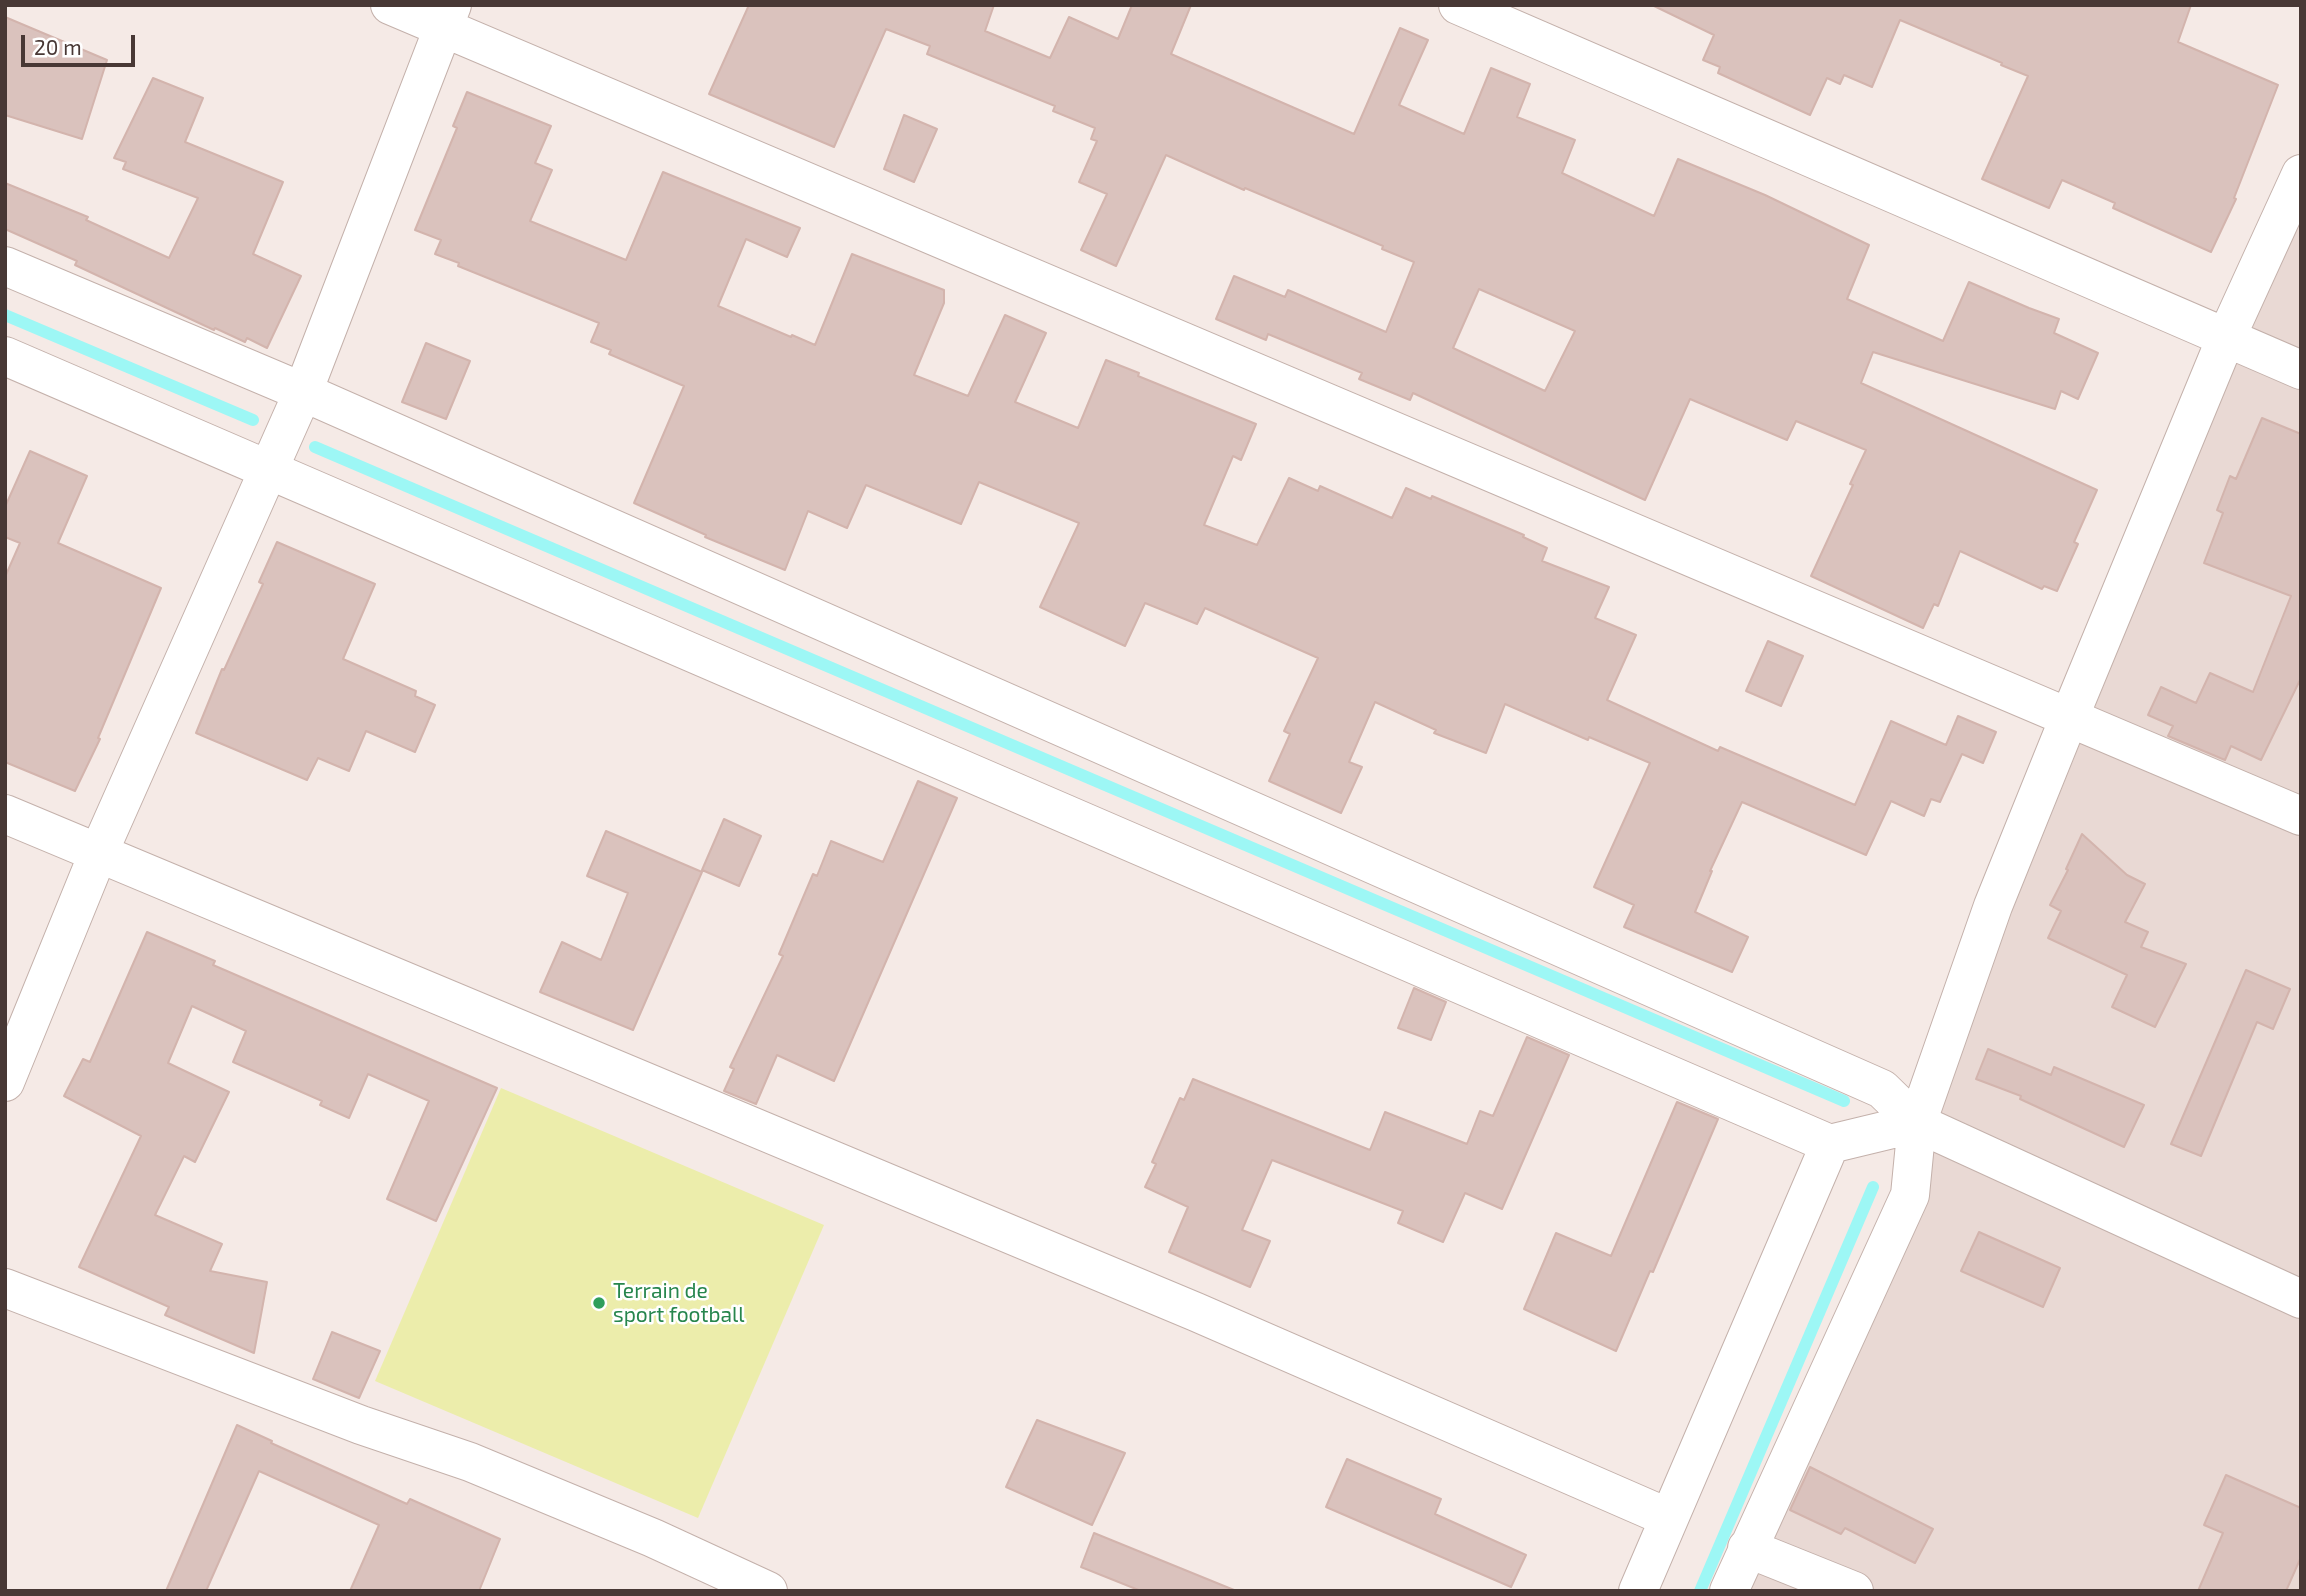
<!DOCTYPE html>
<style>
body{margin:0}
#map{position:relative;width:2306px;height:1596px;overflow:hidden;background:#f5eae6;font-family:"Exo 2",sans-serif}
canvas{display:block}
.frame{position:absolute;inset:0;border:7px solid #483835;pointer-events:none}
.scale{position:absolute;left:21px;top:35px;width:114px;height:32px;box-sizing:border-box;border:4px solid #483835;border-top:0;padding-left:9px;font-size:21px;line-height:24px;white-space:nowrap;color:#483835;-webkit-text-stroke:5px #fff;paint-order:stroke}
</style>
<div id="map">
<canvas width="2306" height="1596"></canvas>
<div class="frame"></div>
<div class="scale">20 m</div>
</div>
<script>
const ctx = document.querySelector('canvas').getContext('2d');
ctx.lineJoin = 'round';
function fill(path, color) { ctx.fillStyle = color; ctx.fill(path, 'evenodd'); }
function strokePath(path, color, width, dash) { ctx.strokeStyle = color; ctx.lineWidth = width; ctx.lineCap = dash ? 'butt' : 'round'; ctx.setLineDash(dash || []); ctx.stroke(path); }
function write(font, color, halo, rows, align = 'center') {
  ctx.font = font + ' "Exo 2",sans-serif'; ctx.lineWidth = 5; ctx.setLineDash([]); ctx.textBaseline = 'middle'; ctx.strokeStyle = halo; ctx.fillStyle = color; for (const [text, x, y, turn = 0] of rows) {
    ctx.save(); ctx.translate(x, y); ctx.rotate((+turn || 0) * Math.PI / 180); ctx.textAlign = isNaN(turn) ? turn : align; if (halo) ctx.strokeText(text, 0, 0); ctx.fillText(text, 0, 0); ctx.restore();
  }
}
const residential = new Path2D(`
 M2301,199V1591H1725L1954,1054Z`);
const green = new Path2D(`
 M501,1088L824,1225L698,1518L375,1381Z`);
const stream = new Path2D(`
 M5,315L253,420
 M315,447L1844,1101
 M1700,1591L1873,1187`);
const building = new Path2D(`
 M749,5H994L985,31L1050,58L1069,17L1118,39L1132,5H1191L1171,54L1354,134L1400,28L1428,40L1399,105L1464,134L1491,68L1530,84L1517,117L1575,140L1562,173L1654,216L1678,159L1765,195L1869,245L1847,299L1943,341L1969,282L2029,308L2059,319L2054,333L2098,353L2078,399L2061,391L2055,409L1873,352L1861,383L2097,490L2074,542L2078,544L2057,591L2044,586L2042,589L1960,551L1938,606L1934,604L1923,628L1811,576L1853,485L1850,484L1866,450L1796,421L1787,440L1690,399L1645,500L1413,393L1410,400L1359,379L1362,373L1268,334L1266,340L1216,319L1234,276L1285,297L1288,290L1386,332L1414,262L1382,249L1383,246L1245,188L1244,190L1166,155L1116,266L1081,250L1107,194L1079,182L1097,141L1091,139L1095,128L1053,111L1055,106L927,54L930,46L886,29L834,147L709,94ZM1479,289L1575,331L1545,391L1453,348Z
 M1652,5H2191L2178,42L2278,85L2234,198L2236,199L2211,252L2113,208L2115,203L2062,180L2049,208L1982,179L2028,76L2001,65L2002,63L1900,20L1872,87L1844,75L1840,84L1827,78L1810,115L1718,73L1720,67L1703,60L1714,35Z
 M5,17L107,60L82,139L5,115Z
 M153,78L203,98L185,142L283,182L253,254L301,276L267,348L247,338L245,342L215,328L214,330L75,265L77,261L5,229V183L88,217L86,220L169,258L198,198L123,169L126,162L114,158Z
 M467,92L551,126L535,163L552,170L530,221L626,260L663,172L800,228L787,257L746,239L718,306L791,337L792,335L815,345L852,254L944,290V303L914,375L968,396L1005,315L1046,333L1015,402L1078,428L1106,360L1139,373L1138,376L1256,424L1241,460L1233,456L1204,525L1257,545L1289,478L1318,491L1320,486L1392,518L1406,488L1431,499L1432,496L1524,535L1523,537L1547,548L1542,561L1609,587L1595,618L1636,635L1607,700L1718,751L1720,747L1855,805L1891,721L1946,745L1958,716L1996,732L1983,763L1962,754L1940,802L1931,799L1924,816L1891,801L1866,855L1742,802L1710,871H1712L1695,912L1748,937L1732,972L1624,927L1634,905L1594,887L1650,763L1589,737L1588,740L1505,704L1486,753L1434,733L1436,730L1375,702L1349,762L1362,767L1341,813L1269,781L1290,734L1284,731L1318,658L1205,608L1197,624L1145,603L1125,646L1040,607L1079,523L979,482L961,524L866,485L847,528L808,511L785,570L705,537L706,535L634,503L684,386L609,354L611,350L591,342L599,323L458,266L459,263L435,254L441,240L415,230L457,128L453,126Z
 M904,115L937,129L914,182L884,169Z
 M426,343L470,361L446,419L402,402Z
 M2262,418L2301,434V678L2261,760L2231,746L2225,760L2168,736L2173,726L2148,715L2161,687L2196,703L2210,673L2253,692L2291,596L2204,563L2223,513L2217,510L2230,476L2236,479Z
 M30,451L87,476L58,543L161,588L98,738L100,739L75,791L5,762V577L20,543L5,537V507Z
 M277,542L375,584L343,659L416,691L415,696L435,705L415,752L366,731L349,771L318,758L307,780L196,733L222,669L224,670L263,584L259,582Z
 M1768,641L1803,656L1781,706L1746,691Z
 M918,781L957,798L834,1081L777,1055L756,1104L724,1091L734,1069L730,1067L783,956L779,954L813,874L817,876L831,841L883,862Z
 M724,819L761,836L739,886L702,870Z
 M606,831L702,872L633,1030L540,992L562,942L601,960L628,893L587,876Z
 M2082,834L2127,875L2145,884L2125,922L2148,932L2141,947L2186,964L2155,1027L2112,1007L2127,975L2048,938L2061,911L2050,905L2068,870L2066,869Z
 M147,932L215,961L213,965L497,1088L436,1221L387,1199L429,1101L368,1074L349,1118L320,1105L322,1101L233,1062L246,1031L192,1006L168,1063L229,1092L195,1162L184,1156L155,1215L222,1244L210,1271L267,1282L254,1353L165,1315L169,1307L79,1267L141,1136L64,1096L83,1059L90,1062Z
 M2246,970L2290,989L2273,1029L2257,1022L2201,1156L2171,1144Z
 M1414,988L1446,1002L1431,1040L1398,1028Z
 M1527,1037L1569,1055L1502,1209L1465,1193L1443,1242L1398,1223L1403,1211L1272,1160L1242,1230L1270,1241L1250,1287L1169,1252L1188,1207L1145,1187L1156,1164L1152,1162L1180,1098L1184,1100L1193,1079L1370,1150L1385,1112L1467,1144L1480,1111L1493,1116Z
 M1988,1049L2051,1075L2054,1067L2144,1105L2124,1147L2020,1099L2021,1096L1976,1079Z
 M1677,1102L1718,1119L1653,1272L1650,1271L1616,1351L1524,1309L1556,1233L1611,1256Z
 M1979,1232L2060,1268L2043,1307L1961,1271Z
 M332,1332L380,1351L359,1398L313,1379Z
 M1037,1420L1125,1453L1092,1525L1006,1487Z
 M237,1425L272,1441L271,1443L407,1504L410,1499L500,1539L479,1591H350L379,1525L259,1471L206,1591H166Z
 M1347,1459L1441,1499L1435,1514L1526,1555L1511,1587L1326,1507Z
 M1810,1467L1933,1529L1915,1563L1845,1528L1841,1534L1790,1510Z
 M2226,1475L2301,1508V1557L2286,1591H2198L2223,1533L2204,1525Z
 M1094,1533L1234,1590V1591H1141L1081,1567Z`);
const street = new Path2D(`
 M390,5L2301,816
 M1458,5L2301,370
 M5,266L303,392L1882,1089L1917,1123L2301,1299
 M5,356L1830,1144
 M5,814L1196,1312L1669,1518
 M5,1082L98,854L303,392L452,5
 M5,1288L361,1425L470,1462L653,1538L768,1591
 M1747,1548L1854,1591
 M1638,1591L1830,1144L1917,1123L1993,906L2069,718L2226,338L2301,174
 M1729,1591L1910,1195L1917,1123`);
const markers = [
 [599,1303,7,"#2e9e5b"]
];
const leisureNames = [
 ["Terrain de",613,1291],
 ["sport football",613,1315]
];
fill(residential, '#e9d9d4');
fill(green, '#ecedab');
strokePath(stream, '#9df7f5', 12);
fill(building, '#dac2bd');
strokePath(building, '#d3b4ad', 2);
strokePath(street, '#c4b1ab', 40);
strokePath(street, '#fff', 38);
for (const [x, y, r, color] of markers) { const dot = new Path2D(); dot.arc(x, y, r, 0, 2 * Math.PI); ctx.fillStyle = color; ctx.fill(dot); strokePath(dot, '#fff', 2.5); }
write('21px', '#27864d', '#fff', leisureNames, 'left');
</script>
